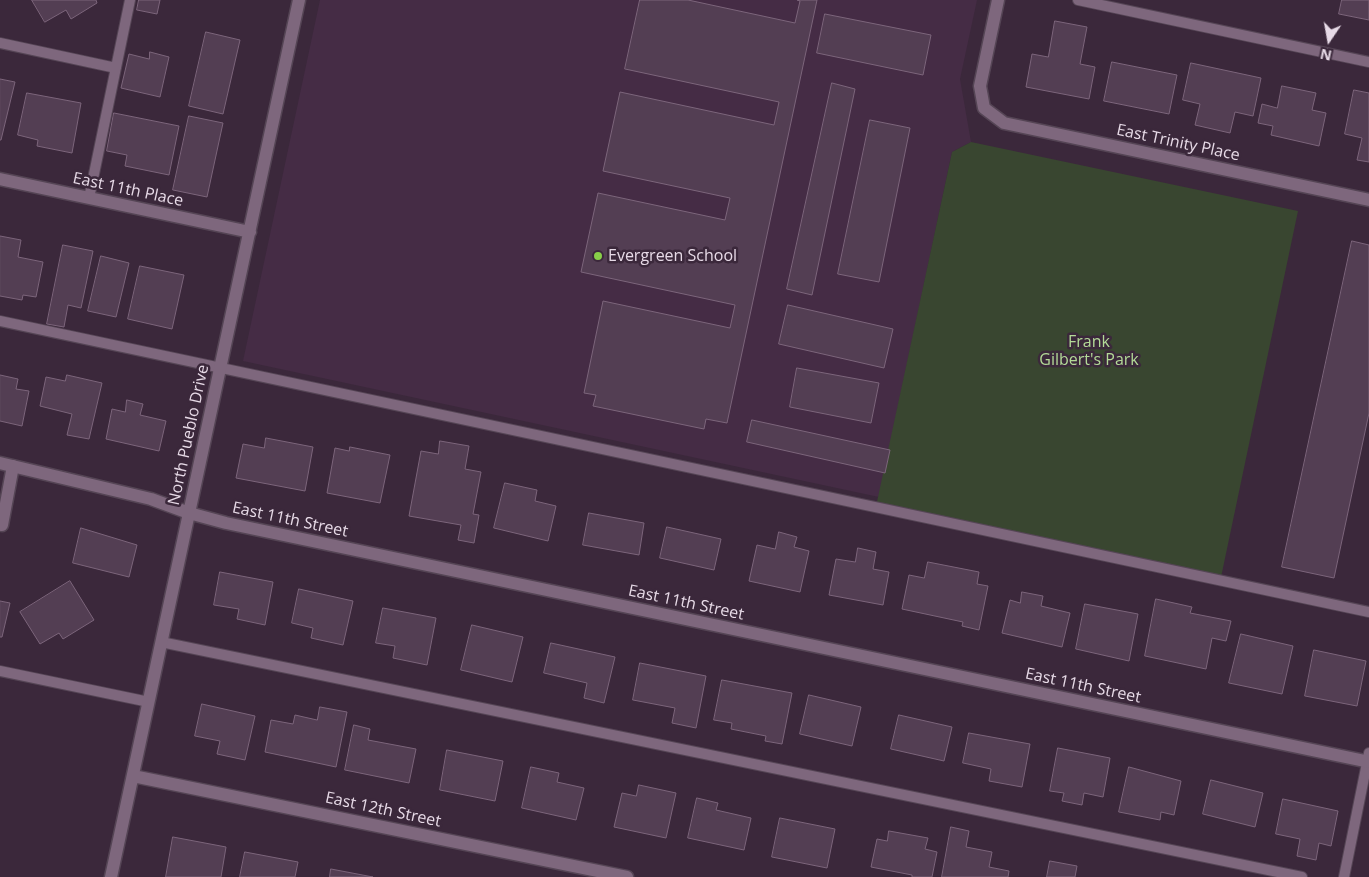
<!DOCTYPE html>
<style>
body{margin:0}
#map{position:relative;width:1369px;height:877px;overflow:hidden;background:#3b283b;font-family:"Open Sans",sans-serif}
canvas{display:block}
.north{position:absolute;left:1304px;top:15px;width:50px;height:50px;-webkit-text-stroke:4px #3b283b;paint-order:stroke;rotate:192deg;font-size:14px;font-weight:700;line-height:20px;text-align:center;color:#e7dae7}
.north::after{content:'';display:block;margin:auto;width:18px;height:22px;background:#e7dae7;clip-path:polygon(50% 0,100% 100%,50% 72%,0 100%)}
</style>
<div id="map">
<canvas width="1369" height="877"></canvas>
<div class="north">N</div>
</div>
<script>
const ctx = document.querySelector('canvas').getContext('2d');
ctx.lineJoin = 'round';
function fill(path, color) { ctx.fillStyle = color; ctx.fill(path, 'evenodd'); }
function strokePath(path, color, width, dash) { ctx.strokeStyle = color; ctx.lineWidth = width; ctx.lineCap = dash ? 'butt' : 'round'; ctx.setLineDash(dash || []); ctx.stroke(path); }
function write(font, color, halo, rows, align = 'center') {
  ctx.font = font + ' "Open Sans",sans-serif'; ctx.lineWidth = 5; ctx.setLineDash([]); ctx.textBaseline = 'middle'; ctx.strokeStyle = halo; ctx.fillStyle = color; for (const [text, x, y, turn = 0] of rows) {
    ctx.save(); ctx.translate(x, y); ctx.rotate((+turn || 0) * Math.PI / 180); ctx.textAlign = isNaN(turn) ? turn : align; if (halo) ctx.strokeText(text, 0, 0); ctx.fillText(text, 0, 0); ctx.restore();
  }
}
const built = new Path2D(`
 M320,0H977L960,79L971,142L952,152L879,497L243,361Z`);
const green = new Path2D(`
 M971,142L1298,211L1220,582L875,511L952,152Z`);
const building = new Path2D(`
 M32,0H96L97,3L71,19L66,10L45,22Z
 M139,0H160L157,14L137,10Z
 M640,0H688L795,23L800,1L797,0H817L727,423L706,419L704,429L593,406L596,395L584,393L603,301L730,328L735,305L581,272L598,193L725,220L730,198L603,171L620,92L774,125L779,102L625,69Z
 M1342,0H1369V20L1339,14Z
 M825,14L931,35L923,75L817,53Z
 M1055,21L1087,27L1080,64L1095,67L1089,99L1026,87L1032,54L1048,57Z
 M206,32L240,40L223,114L189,106Z
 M150,52L169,57L160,97L121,88L129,54L149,59Z
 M1112,62L1177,75L1169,114L1104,101Z
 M1191,63L1261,78L1253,116L1235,112L1230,133L1195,125L1200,104L1183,100Z
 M0,79L15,82L1,140H0Z
 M832,83L855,89L812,295L787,289Z
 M1282,86L1316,93L1312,110L1326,113L1319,146L1271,135L1273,126L1258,123L1262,104L1277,108Z
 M1354,90L1369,93V162L1357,160L1362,138L1345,134Z
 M27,93L81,103L72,153L37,146L38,140L18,135Z
 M114,113L179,126L169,175L125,166L127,155L107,151Z
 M189,116L223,123L207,197L173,190Z
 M870,120L910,128L879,282L838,274Z
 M0,236L21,240L18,257L43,262L36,297L23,295L22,300L0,296Z
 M1352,241L1369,245V413L1334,578L1282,567Z
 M63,245L93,251L81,308L68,305L64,327L47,324Z
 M101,256L129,263L116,317L88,311Z
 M140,266L184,275L172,329L128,319Z
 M788,305L893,329L884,368L779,344Z
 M797,368L879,383L871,423L790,407Z
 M0,375L18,379L16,389L29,391L22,426L0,421Z
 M67,375L102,383L89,439L67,435L72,414L40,406L46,377L65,381Z
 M127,400L143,404L140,415L166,421L159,451L106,439L112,409L125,412Z
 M752,420L890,450L885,473L747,442Z
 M266,438L313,447L305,491L236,478L243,444L264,448Z
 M440,441L469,446L465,469L481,472L473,514L479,515L474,543L458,540L461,525L409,516L421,451L438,454Z
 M350,447L390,455L380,503L327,493L335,448L349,451Z
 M505,483L537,490L535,501L556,506L548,541L494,528Z
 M589,513L644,523L639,555L583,545Z
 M667,527L721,539L714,570L660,558Z
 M81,528L137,545L129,577L73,563Z
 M779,532L797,537L794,547L809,551L800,592L749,581L757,545L775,549Z
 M858,548L876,552L873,569L889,572L883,605L829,595L836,559L855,562Z
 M928,562L979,572L977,584L988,586L979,630L962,626L963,622L902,609L909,575L924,578Z
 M220,572L273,582L265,625L237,619L239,609L214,605Z
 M70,581L94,620L63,639L59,633L40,644L20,612Z
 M299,589L353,601L343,645L311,638L313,628L292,623Z
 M1022,592L1043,596L1041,606L1070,613L1062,647L1002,633L1010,600L1020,603Z
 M1156,599L1192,607L1190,613L1231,621L1226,641L1212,638L1206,669L1145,656Z
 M0,601L10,603L2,637H0Z
 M1085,604L1138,614L1129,661L1076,649Z
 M383,608L436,618L427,665L393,658L395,646L376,643Z
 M472,625L523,637L512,682L461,670Z
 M1241,634L1293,646L1282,694L1229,683Z
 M551,643L615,657L604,703L584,698L587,683L544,673Z
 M1314,650L1366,661L1357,706L1305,696Z
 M640,663L706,676L696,728L672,723L675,708L633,700Z
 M722,680L792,693L782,744L765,741L766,736L731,729L732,723L714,720Z
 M809,695L861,707L852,746L800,734Z
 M202,704L255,716L245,760L217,754L220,741L195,736Z
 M320,707L347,712L336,767L265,752L271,720L293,724L295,715L317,720Z
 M899,715L952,727L944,761L891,749Z
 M354,725L370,729L368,740L416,749L409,783L345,770Z
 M969,733L1030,744L1022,787L989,781L991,769L963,763Z
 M1058,748L1110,758L1103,797L1084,793L1082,805L1062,801L1064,793L1050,791Z
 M447,750L503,761L495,801L440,790Z
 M531,767L559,773L557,782L584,788L576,820L522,808Z
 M1129,767L1181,781L1174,815L1161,812L1160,820L1119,812Z
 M1211,780L1263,793L1255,827L1203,814Z
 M639,785L676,793L666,838L614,827L622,793L636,796Z
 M697,798L718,803L716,810L751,818L744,850L688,838Z
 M1283,799L1338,811L1331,846L1319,843L1316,860L1297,856L1300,839L1276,834Z
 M780,818L835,829L827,868L772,857Z
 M951,827L969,831L966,847L992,852L989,867L1009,871L1008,877H942Z
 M889,831L928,838L925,849L937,852L932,877H912V875L871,867L877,839L887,841Z
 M173,837L226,847L221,877H166Z
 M245,852L298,862L295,877H240Z
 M1050,861L1077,866L1075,877H1047Z
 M331,869L373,877H330Z`);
const service = new Path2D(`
 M1078,0L1369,62
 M0,43L116,68
 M89,198L130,0
 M0,321L1369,612
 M161,642L1302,877
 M0,671L149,702
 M1344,877L1369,753`);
const minor = new Path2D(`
 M998,0L980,86L984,108L1004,123L1369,200
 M0,179L250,232
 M0,463L151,499L189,513L226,523L1369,762
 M2,525L13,466
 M133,776L627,877
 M111,877L299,0`);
const markers = [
 [598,256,5,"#88cf49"]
];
const streetNames = [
 ["East Trinity Place",1178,143,12],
 ["East 11th Place",128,190,12],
 ["North Pueblo Drive",189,435,-78],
 ["East 11th Street",290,520,12],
 ["East 11th Street",686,603,12],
 ["East 11th Street",1083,686,12],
 ["East 12th Street",383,810,12]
];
const poiNames = [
 ["Evergreen School",608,256]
];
const parkNames = [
 ["Frank",1089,342],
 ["Gilbert's Park",1089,360]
];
fill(built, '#452c45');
fill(green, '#394630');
fill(building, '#533e53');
strokePath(building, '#7c657b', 1);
strokePath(service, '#554555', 12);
strokePath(minor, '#554555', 15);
strokePath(service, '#7e677d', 10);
strokePath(minor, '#7e677d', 12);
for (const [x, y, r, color] of markers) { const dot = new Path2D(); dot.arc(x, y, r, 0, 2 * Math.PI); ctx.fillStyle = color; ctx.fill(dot); strokePath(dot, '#3b283b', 2); }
write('16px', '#e7dae7', '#3b283b', streetNames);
write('16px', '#e7dae7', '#3b283b', poiNames, 'left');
write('16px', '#b3da97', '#3b283b', parkNames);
</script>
